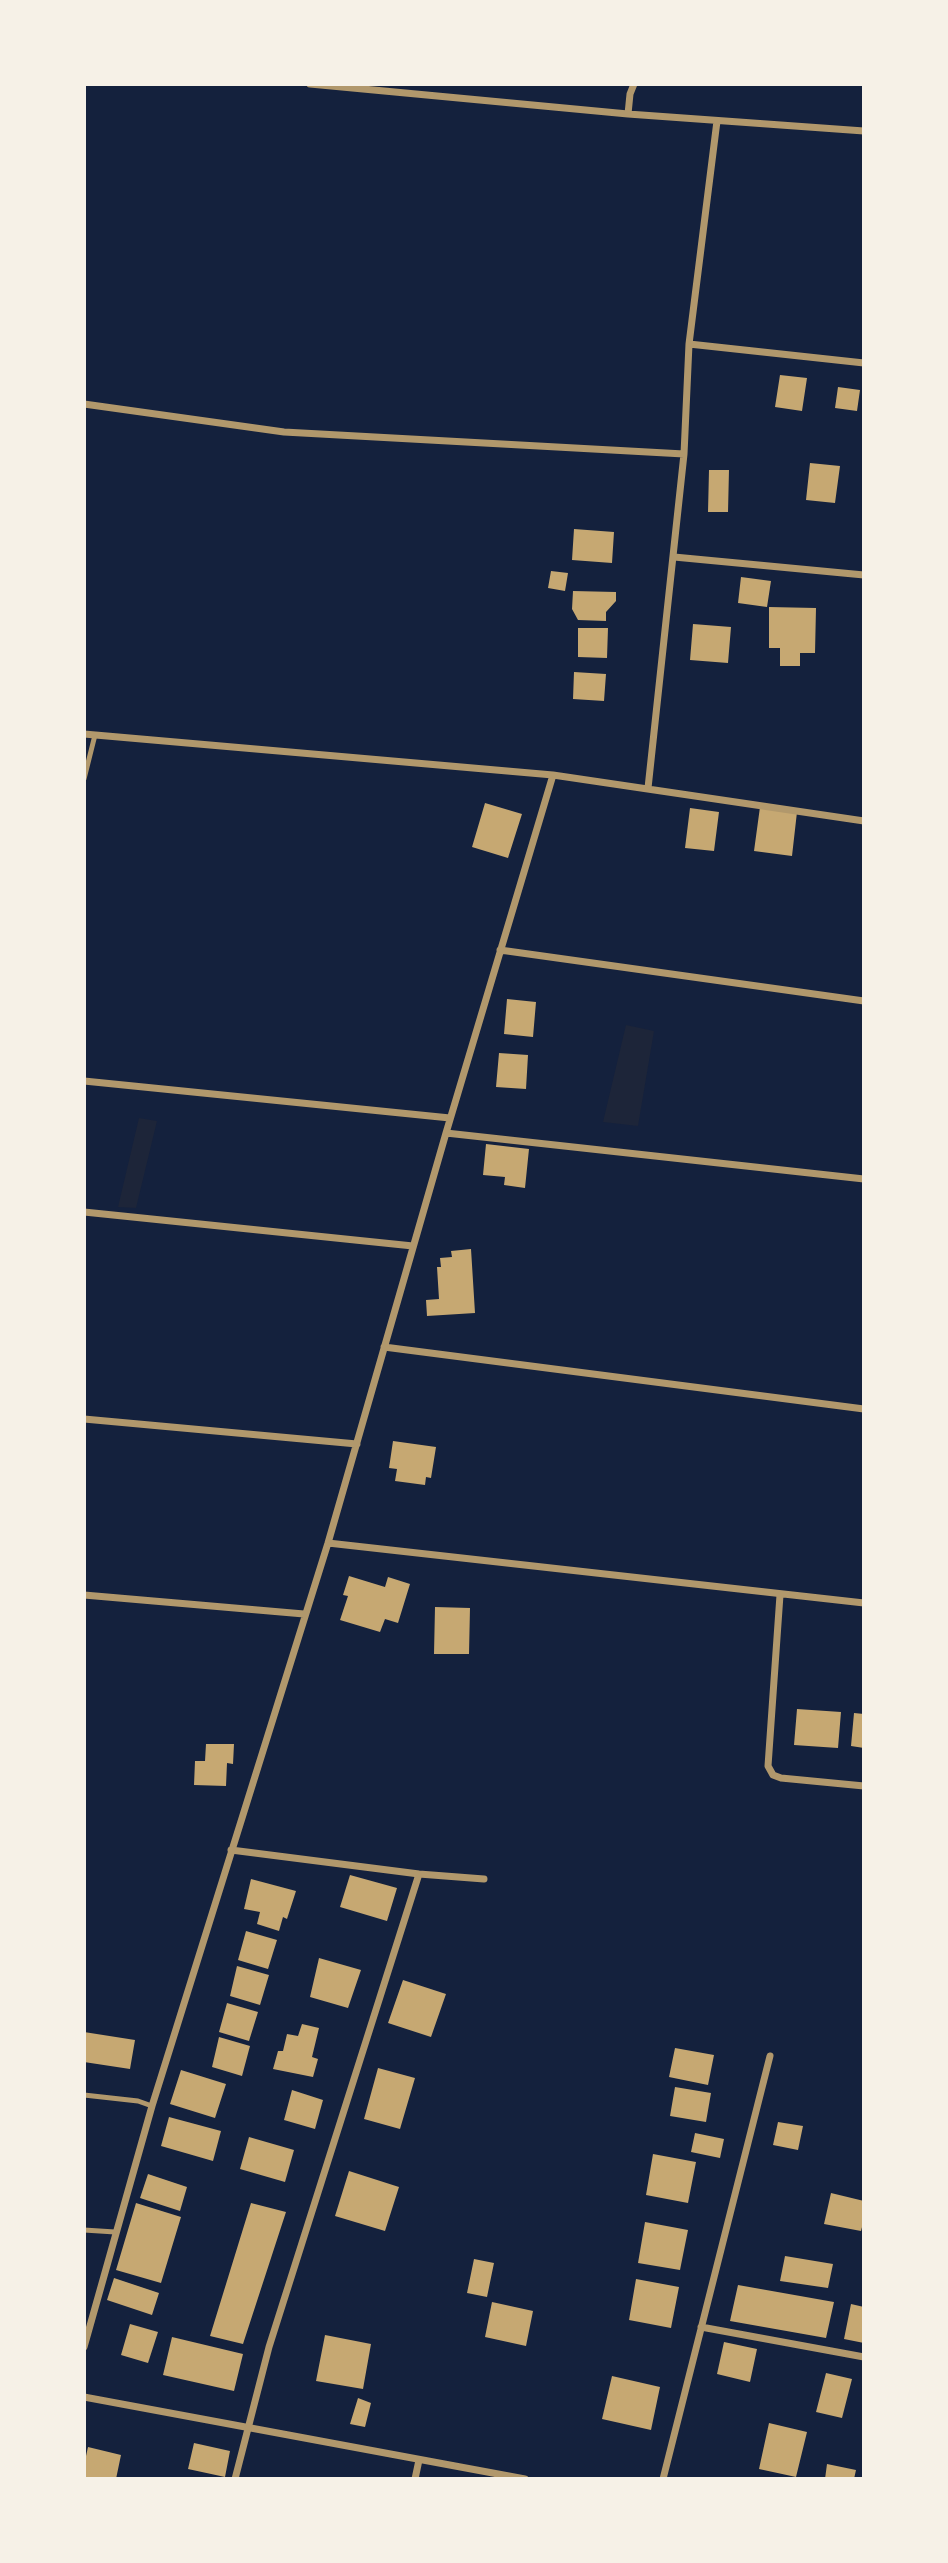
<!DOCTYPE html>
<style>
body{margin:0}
#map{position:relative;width:948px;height:2563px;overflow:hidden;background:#14213d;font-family:Roboto,sans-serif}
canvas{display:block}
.frame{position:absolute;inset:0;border:86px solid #f6f1e7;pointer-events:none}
</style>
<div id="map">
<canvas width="948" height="2563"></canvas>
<div class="frame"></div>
</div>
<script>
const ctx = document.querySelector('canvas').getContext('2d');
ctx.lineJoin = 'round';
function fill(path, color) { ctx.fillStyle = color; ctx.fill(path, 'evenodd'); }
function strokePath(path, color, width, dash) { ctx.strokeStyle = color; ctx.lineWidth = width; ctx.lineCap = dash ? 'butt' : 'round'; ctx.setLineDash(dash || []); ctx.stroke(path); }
const green = new Path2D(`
 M626,1025L654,1031L638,1126L603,1122Z
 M139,1118L157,1121L136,1208L118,1207Z`);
const building = new Path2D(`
 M780,375L807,378L802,411L775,407Z
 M838,387L860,390L857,411L835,408Z
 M810,463L840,466L835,503L806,500Z
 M709,470H729L728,512H708Z
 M574,529L614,532L612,563L572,560Z
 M551,571L568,573L565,591L548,588Z
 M741,577L771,581L767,607L738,603Z
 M573,591L616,592V601L606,612V621L578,620L572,609Z
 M769,607L816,608L815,653H800V666H780V648H769Z
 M693,624L731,627L728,663L690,660Z
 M578,628H608L607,658L578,657Z
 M574,672L606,674L604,701L573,699Z
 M485,803L522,814L508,858L472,847Z
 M760,807L797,812L792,856L754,851Z
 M690,808L719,812L714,851L685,848Z
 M507,999L536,1002L533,1037L504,1034Z
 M499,1053L528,1055L526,1089L496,1087Z
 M486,1144L529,1149L525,1188L504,1185L505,1177L483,1175Z
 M471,1249L475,1313L427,1316L426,1300L439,1299L437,1267H441L440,1258L452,1257L451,1251Z
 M393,1441L436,1447L431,1478L426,1477L425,1485L395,1481L397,1469L389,1468Z
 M349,1576L385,1587L388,1577L410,1584L398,1623L385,1619L380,1632L340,1620L348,1596L343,1595Z
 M435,1607L470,1608L469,1654H434Z
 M797,1709L841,1712L838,1748L794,1745Z
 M854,1713L864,1714V1748L851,1746Z
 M206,1744H234L233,1764L227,1763L226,1786L194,1785L195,1761H205Z
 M350,1875L397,1888L387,1921L340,1907Z
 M251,1879L296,1891L287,1919L283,1917L279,1931L257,1924L260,1912L244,1909Z
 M246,1931L277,1940L268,1969L238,1960Z
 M319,1958L361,1970L348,2008L310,1997Z
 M237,1966L269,1975L260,2005L230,1996Z
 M403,1980L446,1994L431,2037L388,2023Z
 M227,2003L258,2012L249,2041L219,2032Z
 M302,2024L319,2028L312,2057L318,2059L313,2077L273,2069L278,2051H283L287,2034L298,2036Z
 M84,2032L135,2040L130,2069L84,2062Z
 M219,2037L250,2046L242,2076L212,2067Z
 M675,2048L714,2055L708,2085L669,2077Z
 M378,2068L415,2078L400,2129L364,2119Z
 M181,2070L226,2084L215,2118L170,2104Z
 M675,2087L711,2093L706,2122L670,2116Z
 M292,2090L323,2100L315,2129L284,2120Z
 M169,2117L221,2131L213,2161L161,2146Z
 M778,2122L803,2126L798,2150L773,2145Z
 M695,2133L724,2139L720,2158L691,2152Z
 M249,2137L294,2150L285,2182L240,2169Z
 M653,2154L696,2162L688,2203L646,2195Z
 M349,2171L399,2187L385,2231L335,2216Z
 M148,2174L187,2187L180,2211L140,2198Z
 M831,2193L864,2201V2219L861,2231L824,2224Z
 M136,2203L181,2217L161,2283L116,2270Z
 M251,2203L286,2212L243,2344L210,2336Z
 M645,2222L688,2230L680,2270L638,2263Z
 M785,2256L833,2264L828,2288L780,2281Z
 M474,2259L494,2263L487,2297L467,2293Z
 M114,2278L159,2293L152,2315L107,2300Z
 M636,2279L679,2287L671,2328L629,2320Z
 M738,2285L834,2302L826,2338L730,2321Z
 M492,2302L533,2311L526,2346L485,2337Z
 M851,2304L864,2307V2343L844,2339Z
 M130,2324L158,2332L148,2363L121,2355Z
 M325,2335L371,2344L363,2389L316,2381Z
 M172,2337L243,2354L234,2391L163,2375Z
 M724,2342L757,2349L750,2382L717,2374Z
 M826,2373L852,2379L842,2418L816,2412Z
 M612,2376L660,2387L651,2430L602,2419Z
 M358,2398L371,2403L365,2427L350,2424Z
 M769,2423L807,2432L796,2477L759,2469Z
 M194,2443L230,2451L225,2477L188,2469Z
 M88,2447L121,2455L116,2479H84V2465Z
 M827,2464L856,2470L854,2479H825Z`);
const service = new Path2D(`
 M84,779L95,735
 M84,2095L138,2101L152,2106
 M84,2230L115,2232`);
const minor = new Path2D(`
 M310,84L628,114L864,131
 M628,114L630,94L634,84
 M689,344L864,363
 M84,404L284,432L684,454
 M674,557L864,575
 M84,734L553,775L864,821
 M648,788L684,454L689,344L717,121
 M500,950L864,1001
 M84,1081L450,1118
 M446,1133L864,1179
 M84,1212L413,1246
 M384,1347L864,1409
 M84,1419L357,1444
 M328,1543L864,1603
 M84,1595L304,1614
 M780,1595L768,1766L773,1775L781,1778L864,1786
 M231,1850L419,1874L484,1879
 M701,2327L864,2357
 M84,2347L152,2106L328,1543L446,1133L553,775
 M84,2397L525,2479
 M235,2479L269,2347L419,1874
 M415,2479L419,2460
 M663,2479L770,2056`);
fill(green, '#1d2539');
fill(building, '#c6a872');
strokePath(service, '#b1986c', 5);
strokePath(minor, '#b1986c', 7);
</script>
